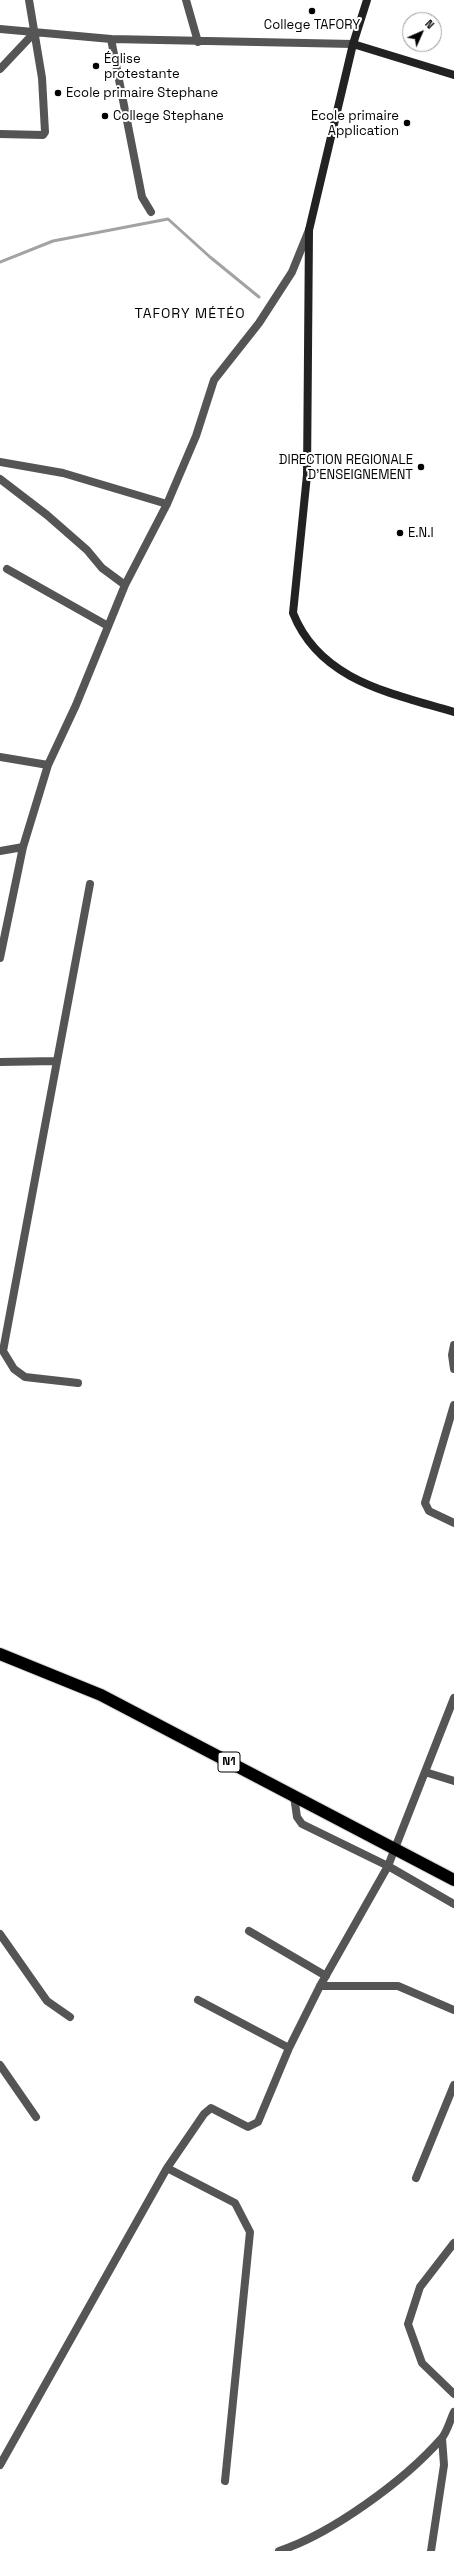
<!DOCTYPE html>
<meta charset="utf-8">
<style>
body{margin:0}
#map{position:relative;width:454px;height:2551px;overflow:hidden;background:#fff;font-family:"Space Grotesk",sans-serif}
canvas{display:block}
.north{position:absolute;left:402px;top:12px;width:40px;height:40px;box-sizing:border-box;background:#fff;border:1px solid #999;border-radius:50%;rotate:45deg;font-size:11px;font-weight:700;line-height:16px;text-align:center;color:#000}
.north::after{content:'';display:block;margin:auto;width:14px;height:18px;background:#000;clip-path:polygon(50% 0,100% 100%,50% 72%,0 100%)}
</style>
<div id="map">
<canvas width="454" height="2551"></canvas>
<div class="north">N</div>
</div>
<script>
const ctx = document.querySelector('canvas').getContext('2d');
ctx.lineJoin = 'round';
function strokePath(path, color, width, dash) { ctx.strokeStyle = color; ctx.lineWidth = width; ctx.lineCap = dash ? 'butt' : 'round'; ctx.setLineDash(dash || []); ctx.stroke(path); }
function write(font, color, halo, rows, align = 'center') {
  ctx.font = font + ' "Space Grotesk",sans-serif'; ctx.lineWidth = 4; ctx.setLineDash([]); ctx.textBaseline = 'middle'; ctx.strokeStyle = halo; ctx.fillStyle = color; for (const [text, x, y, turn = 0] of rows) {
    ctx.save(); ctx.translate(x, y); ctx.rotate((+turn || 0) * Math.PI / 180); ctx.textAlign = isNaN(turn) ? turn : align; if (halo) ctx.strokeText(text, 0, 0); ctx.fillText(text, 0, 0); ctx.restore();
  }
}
const stream = new Path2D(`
 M0,262L53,241L168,219L210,257L259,297`);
const street = new Path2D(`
 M186,0L198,42
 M0,29L111,39L353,44
 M111,39L142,197L151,212
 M0,69L34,33
 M0,134L43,135L45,132L42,78L29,0
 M0,462L63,473L167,504
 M0,479L47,515L87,550L102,568L125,585
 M7,569L108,626
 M0,757L48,765
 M0,851L23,847
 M0,958L23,847L48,765L76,705L125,585L167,504L196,436L214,380L259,323L292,272L309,230
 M0,1062L56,1061
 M454,1345L452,1355L454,1369
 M78,1383L25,1377L14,1369L3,1351L90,884
 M454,1405L425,1503L429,1511L454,1523
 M425,1772L454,1781
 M294,1796L297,1817L302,1824L388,1866L454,1904
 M249,1931L326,1976
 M0,1934L47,2001L70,2017
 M320,1986H398L454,2010
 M198,2000L289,2048
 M0,2065L36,2117
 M167,2168L235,2203L250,2232L225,2481
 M416,2178L454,2085
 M454,2243L420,2287L408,2324L422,2363L454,2394
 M0,2465L167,2168L204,2114L211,2108L248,2127L258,2122L289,2048L320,1986L388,1866L454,1698
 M279,2551C331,2534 404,2481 441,2439C447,2433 450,2420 454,2412
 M431,2551L444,2465L442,2438`);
const secondary = new Path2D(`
 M367,0L353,44L309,230L307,475L293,613C320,681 391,693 454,712
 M353,44L454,75`);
const highway = new Path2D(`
 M0,1654L101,1695L454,1880`);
const markers = [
 [312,11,4,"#000"],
 [96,66,4,"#000"],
 [58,93,4,"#000"],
 [105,116,4,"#000"],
 [407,123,4,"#000"],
 [421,467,4,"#000"],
 [400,533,4,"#000"]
];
const shields = [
 [229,1762,22]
];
const shieldNames = [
 ["N1",229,1762]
];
const poiNames = [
 ["College TAFORY",312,25,"center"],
 ["Église",104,59],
 ["protestante",104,74],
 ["Ecole primaire Stephane",66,93],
 ["College Stephane",113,116],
 ["Ecole primaire",399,116,"right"],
 ["Application",399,131,"right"],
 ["DIRECTION REGIONALE",413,460,"right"],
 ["D'ENSEIGNEMENT",413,475,"right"],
 ["E.N.I",408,533]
];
const neighbourhoodNames = [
 ["TAFORY MÉTÉO",190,314]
];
strokePath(stream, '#a3a3a3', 3);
strokePath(highway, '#dbdbdb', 14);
strokePath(street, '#555', 8);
strokePath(secondary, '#222', 8);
strokePath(highway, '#000', 12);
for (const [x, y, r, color] of markers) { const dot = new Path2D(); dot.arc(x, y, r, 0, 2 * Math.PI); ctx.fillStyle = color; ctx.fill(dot); strokePath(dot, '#fff', 1.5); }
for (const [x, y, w] of shields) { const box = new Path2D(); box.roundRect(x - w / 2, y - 10, w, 20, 3); ctx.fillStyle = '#fff'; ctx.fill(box); strokePath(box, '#000', 1); }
write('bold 12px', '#000', null, shieldNames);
write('13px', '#000', '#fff', poiNames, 'left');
ctx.letterSpacing = '1px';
write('14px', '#000', '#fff', neighbourhoodNames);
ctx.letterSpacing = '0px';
</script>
